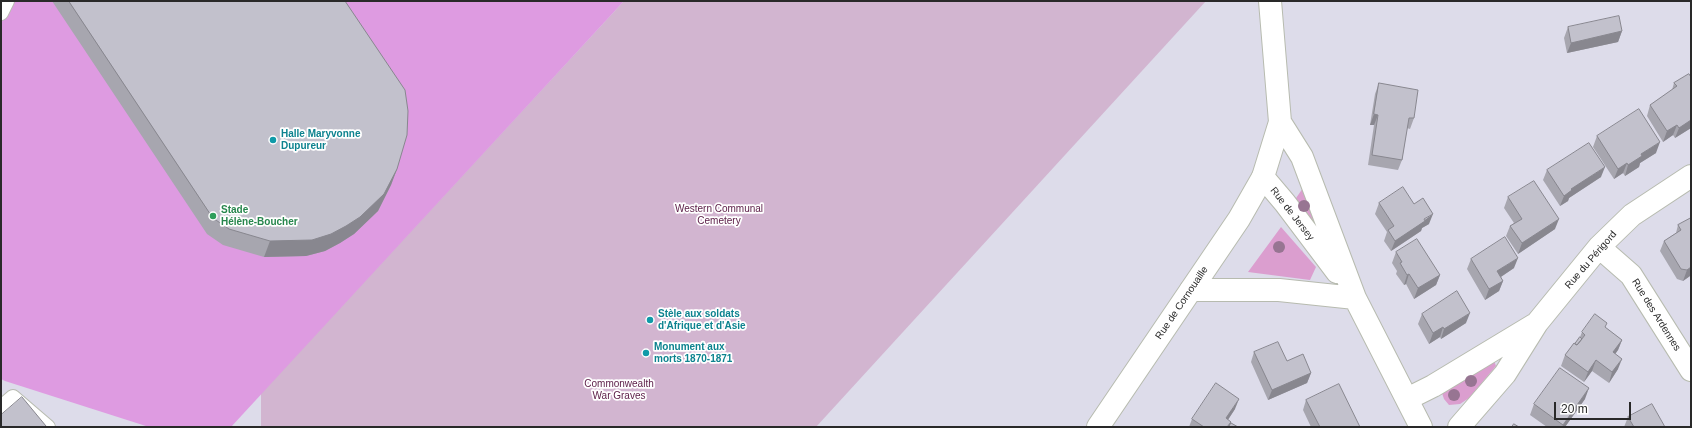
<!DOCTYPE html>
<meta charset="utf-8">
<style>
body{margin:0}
#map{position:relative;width:1692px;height:428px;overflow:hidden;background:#dddcea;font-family:Helvetica,sans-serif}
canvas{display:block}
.frame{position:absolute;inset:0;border:2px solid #292929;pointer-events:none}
.scale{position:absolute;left:1554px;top:402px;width:77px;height:18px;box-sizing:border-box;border:2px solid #292929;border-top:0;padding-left:5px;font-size:12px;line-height:14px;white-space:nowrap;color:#292929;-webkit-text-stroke:3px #fff;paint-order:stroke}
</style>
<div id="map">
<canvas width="1692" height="428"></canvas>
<div class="frame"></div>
<div class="scale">20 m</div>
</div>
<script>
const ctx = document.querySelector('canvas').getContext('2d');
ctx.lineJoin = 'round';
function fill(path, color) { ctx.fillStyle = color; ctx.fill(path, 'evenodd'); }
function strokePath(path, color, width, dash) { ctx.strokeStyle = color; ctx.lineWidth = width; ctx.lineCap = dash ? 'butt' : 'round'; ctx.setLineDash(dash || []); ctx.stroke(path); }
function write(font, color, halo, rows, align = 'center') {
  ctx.font = font + ' Helvetica,sans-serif'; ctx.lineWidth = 3.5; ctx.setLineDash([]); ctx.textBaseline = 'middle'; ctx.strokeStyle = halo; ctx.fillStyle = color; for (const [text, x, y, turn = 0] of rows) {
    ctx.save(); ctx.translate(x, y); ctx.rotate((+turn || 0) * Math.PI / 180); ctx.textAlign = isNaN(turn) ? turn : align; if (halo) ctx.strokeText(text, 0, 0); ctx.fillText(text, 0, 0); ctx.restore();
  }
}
const green = new Path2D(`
 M1303,188L1324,242L1294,201Z
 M1281,227L1316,267L1310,280L1248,272Z
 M1494,361L1496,366L1469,398L1460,404L1449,405L1444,399L1442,393Z`);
const cemetery = new Path2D(`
 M624,1H1206L816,427H261V393Z`);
const pitch = new Path2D(`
 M1,1H624L231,427H149L5,381L1,379Z`);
const service = new Path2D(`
 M1,13L7,1
 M1,407L13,397L48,427`);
const minor = new Path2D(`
 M1270,1L1280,122L1263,177L1285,203L1337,272
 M1280,122L1302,157L1355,298L1421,427
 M1599,247L1631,275L1691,370
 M1191,290H1279L1355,298
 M1407,399L1433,386L1534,325
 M1459,427L1505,374L1537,323L1599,247L1632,215L1691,176`);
const tertiary = new Path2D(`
 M1098,427L1239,219L1263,177`);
const trees = [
 [1304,206],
 [1279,247],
 [1471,381],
 [1454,395]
];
const wall = new Path2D(`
 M52,1H345L397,169L391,185L378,211L354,234L340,243L325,251L306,256L264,257L223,245L207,234Z
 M1568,27L1622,31L1618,42L1567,53L1564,38Z
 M1689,74L1691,128L1675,138L1673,135L1663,142L1647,116L1650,105L1672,90L1674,83Z
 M1379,83L1414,118L1410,129L1407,128L1402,160L1398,170L1368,165L1374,125H1370L1375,94Z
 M1597,136L1656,153L1640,163L1639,167L1625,176L1623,173L1614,179L1593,147Z
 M1547,170L1601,177L1569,198L1568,201L1560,206L1543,180Z
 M1508,197L1555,229L1518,254L1506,236L1510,226L1514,223L1504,208Z
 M1379,203L1429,224L1422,228L1421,231L1391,251L1384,241L1387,232L1375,214Z
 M1691,218L1690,276L1683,281L1677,279L1660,251L1664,241L1676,233L1678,225Z
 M1396,252L1440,275L1436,285L1414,299L1406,284L1404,285L1396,274L1397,271L1392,263Z
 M1471,259L1514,268L1501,277L1503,281L1499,291L1485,300L1467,269Z
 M1422,314L1466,323L1441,339L1440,337L1429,344L1418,324Z
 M1606,328L1622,340L1618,350L1615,354L1618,369L1609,383L1592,371L1584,382L1561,366L1565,355L1580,337L1582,332Z
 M1254,352L1287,361L1311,373L1307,383L1268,400L1251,362Z
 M1585,399L1565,427H1547L1530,415L1534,404Z
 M1306,400L1360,427H1311L1303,410Z
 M1235,409L1228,420L1231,423L1238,427H1189L1192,419Z
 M1628,417L1665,427H1624Z`);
const shadedWall = new Path2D(`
 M1622,31L1618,42L1567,53L1571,43Z
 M1374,114L1378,115L1374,125H1370Z
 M1691,120V128L1675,138L1679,128Z
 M1677,125L1673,135L1663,142L1667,131Z
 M1660,142L1656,153L1640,163L1639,167L1625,176L1628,165L1641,154Z
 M1627,163L1623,173L1614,179L1618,169Z
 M1605,167L1601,177L1569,198L1568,201L1560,206L1564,196L1571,189Z
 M397,169L391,185L378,211L354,234L340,243L325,251L306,256L264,257L270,241Z
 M1433,214L1429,224L1422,228L1421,231L1391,251L1395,241Z
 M1559,219L1555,229L1518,254L1522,243Z
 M1518,258L1514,268L1493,282L1497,271Z
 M1691,267V272L1690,276L1683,281L1687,270Z
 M1409,274L1406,284L1404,285L1407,275Z
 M1440,275L1436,285L1414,299L1418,288Z
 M1503,281L1499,291L1485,300L1489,289Z
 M1470,313L1466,323L1441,339L1444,329Z
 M1443,327L1440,337L1429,344L1433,333Z
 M1622,340L1618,350L1609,363L1613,352Z
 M1622,359L1618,369L1609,383L1612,372Z
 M1596,360L1592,371L1584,382L1588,372Z
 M1311,373L1307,383L1268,400L1272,390Z
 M1589,388L1585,399L1565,427H1562L1563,425Z
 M1239,399L1235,409L1225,424L1226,418Z`);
const building = new Path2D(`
 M69,1H345L405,90L408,111L407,135L397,169L384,194L360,217L346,226L331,234L312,240L270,241L229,229L213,218Z
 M1619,16L1622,31L1571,43L1568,27Z
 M1689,74L1691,77V120L1679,128L1677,125L1667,131L1650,105L1677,86L1674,83Z
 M1379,83L1418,90L1414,118H1409L1402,160L1372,155L1378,115L1374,114Z
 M1639,109L1660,142L1641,154L1642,156L1628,165L1627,163L1618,169L1597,136Z
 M1589,143L1605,167L1571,189L1572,190L1564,196L1547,170Z
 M1534,181L1559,219L1522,243L1510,226L1522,219L1508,197Z
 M1403,187L1414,204L1423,198L1433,214L1424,219L1425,221L1395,241L1388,230L1394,226L1379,203Z
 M1691,218V267L1687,270L1681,269L1664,241L1681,230L1678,225Z
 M1505,237L1518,258L1497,271L1503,281L1489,289L1471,259Z
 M1417,239L1440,275L1418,288L1409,274L1407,275L1400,263L1402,262L1396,252Z
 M1457,291L1470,313L1444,329L1443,327L1433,333L1422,314Z
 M1595,314L1607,323L1605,327L1622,340L1613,352L1622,359L1612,372L1596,360L1588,372L1565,355L1574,343L1577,345L1585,335L1582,332Z
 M1580,337L1582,339L1577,345L1575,344Z
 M1278,342L1287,361L1303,354L1311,373L1272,390L1254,352Z
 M1560,368L1589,388L1563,425L1534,404Z
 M1216,383L1239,399L1226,418L1231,422L1227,427H1204L1192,419Z
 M1339,384L1360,427H1320L1306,400Z
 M22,397L46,426L45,427H1V415Z
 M1652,404L1665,427H1634L1628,417Z
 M1231,423L1238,427H1229Z
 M1514,424L1519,427H1512Z`);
const markers = [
 [273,140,4,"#0f9aa8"],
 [213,216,4,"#2e9e5b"],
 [650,320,4,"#0f9aa8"],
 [646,353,4,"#0f9aa8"]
];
const cultureNames = [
 ["Halle Maryvonne",281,134],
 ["Dupureur",281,146],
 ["Stèle aux soldats",658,314],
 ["d'Afrique et d'Asie",658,326],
 ["Monument aux",654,347],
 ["morts 1870-1871",654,359]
];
const parkNames = [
 ["Western Communal",719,209],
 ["Cemetery",719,221],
 ["Commonwealth",619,384],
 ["War Graves",619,396]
];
const leisureNames = [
 ["Stade",221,210],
 ["Hélène-Boucher",221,222]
];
const streetNames = [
 ["Rue de Jersey",1292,214,52],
 ["Rue du Périgord",1591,260,-49],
 ["Rue de Cornouaille",1182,303,-56],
 ["Rue des Ardennes",1656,315,58]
];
fill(green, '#db9ecf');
fill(cemetery, '#d2b5d0');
fill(pitch, '#de9be1');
strokePath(service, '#b7bbaf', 16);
strokePath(minor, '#b7bbaf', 24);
strokePath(tertiary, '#b7bbaf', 24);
strokePath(service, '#fff', 14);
strokePath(minor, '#fff', 22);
strokePath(tertiary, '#fff', 22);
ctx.fillStyle = '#977592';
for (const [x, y] of trees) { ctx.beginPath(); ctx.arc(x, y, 6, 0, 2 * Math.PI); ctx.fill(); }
fill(wall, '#a7a6af');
fill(shadedWall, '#88878f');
fill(building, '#c2c1cc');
strokePath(building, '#88878f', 1);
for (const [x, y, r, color] of markers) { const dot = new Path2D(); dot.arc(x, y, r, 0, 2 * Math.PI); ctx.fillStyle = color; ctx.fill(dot); strokePath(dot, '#fff', 1.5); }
write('bold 10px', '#0d838f', '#fff', cultureNames, 'left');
write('10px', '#5e214a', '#fff', parkNames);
write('bold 10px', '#27864d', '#fff', leisureNames, 'left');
write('10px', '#292929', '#fff', streetNames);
</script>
